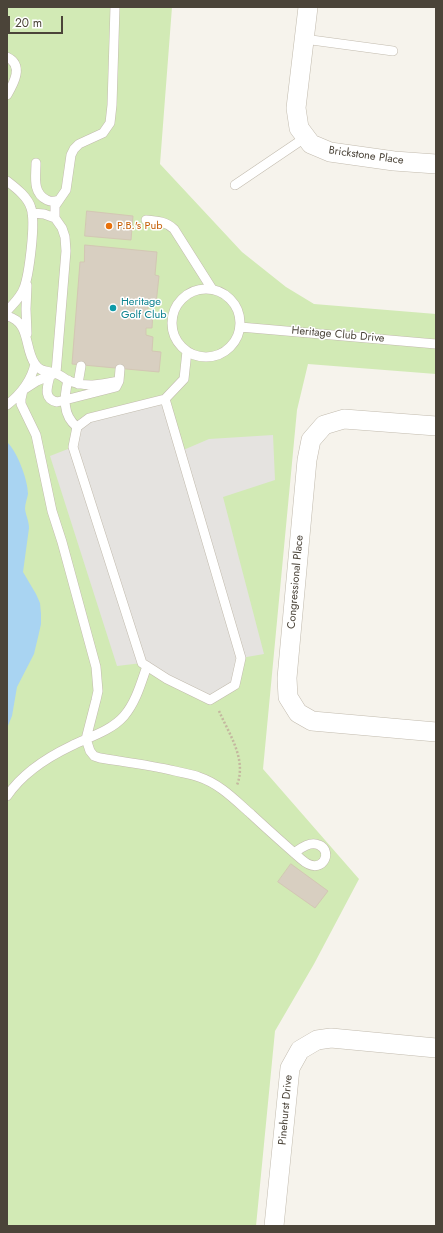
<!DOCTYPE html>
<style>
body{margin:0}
#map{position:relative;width:443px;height:1233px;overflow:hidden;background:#f6f3ec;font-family:Jost,sans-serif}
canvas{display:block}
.frame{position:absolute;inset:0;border:8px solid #4b4439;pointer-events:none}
.scale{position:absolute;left:8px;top:16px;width:55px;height:18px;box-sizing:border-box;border:2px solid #4b4439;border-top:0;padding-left:5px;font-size:12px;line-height:14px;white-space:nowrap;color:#4b4439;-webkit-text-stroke:3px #fff;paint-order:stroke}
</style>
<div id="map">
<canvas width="443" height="1233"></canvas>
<div class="frame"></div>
<div class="scale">20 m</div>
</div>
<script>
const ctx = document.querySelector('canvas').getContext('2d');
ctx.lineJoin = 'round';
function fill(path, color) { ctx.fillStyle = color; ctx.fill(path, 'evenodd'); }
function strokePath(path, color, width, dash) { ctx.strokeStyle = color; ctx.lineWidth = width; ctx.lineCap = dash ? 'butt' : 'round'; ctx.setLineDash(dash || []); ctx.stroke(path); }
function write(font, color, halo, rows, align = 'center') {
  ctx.font = font + ' Jost,sans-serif'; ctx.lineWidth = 3; ctx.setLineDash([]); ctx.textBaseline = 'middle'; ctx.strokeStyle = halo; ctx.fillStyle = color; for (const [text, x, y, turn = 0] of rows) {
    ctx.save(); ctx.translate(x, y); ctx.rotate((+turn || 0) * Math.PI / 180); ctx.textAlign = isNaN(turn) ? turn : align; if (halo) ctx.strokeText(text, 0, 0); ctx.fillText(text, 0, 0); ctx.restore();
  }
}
const green = new Path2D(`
 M7,7H172L160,164L242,252L286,287L314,304L436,314V374L308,364L297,410L263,769L359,879L314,964L275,1031L256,1226H7Z`);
const parking = new Path2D(`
 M165,399L181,451L209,439L273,435L275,480L223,497L264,654L241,658L235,685L210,700L142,663L117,666L50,456L73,447L77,427L89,418Z`);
const water = new Path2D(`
 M7,442C17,451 28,480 28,494C27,499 25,504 25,509C26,516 29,521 29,528L23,572L36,594L40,603L41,614V624L39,633L34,654L17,687L12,716L7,728Z`);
const building = new Path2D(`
 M87,211L133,216L131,240L85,236Z
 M85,245L157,252L155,275L159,276L156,304L148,303V312H153L152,328H146V335L153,337L152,351L161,352L159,372L72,364L80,262H84Z
 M291,864L328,891L315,908L278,882Z`);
const path = new Path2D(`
 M219,711C229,734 247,759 237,785`);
const lane = new Path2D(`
 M304,39L393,51
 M7,57C24,65 14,83 7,95
 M36,163C36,176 32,193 47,200C51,202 54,202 59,200
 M7,181C16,188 28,197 31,208C36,222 29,275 24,288C21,297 13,304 7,311
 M235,185L306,137
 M32,213L44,214L55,218
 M146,220C157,221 165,221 174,229L212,289
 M172 323a34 34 0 1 1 68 0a34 34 0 1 1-68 0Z
 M7,316C31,322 24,349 35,364C41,373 48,370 57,374C60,375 64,378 67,380C85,388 100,385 119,381
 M240,327L436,344
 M27,334L26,309L27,285
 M56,373L37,381L23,390L21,399V404L36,435L52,511L62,542L96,667L98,691L96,700L86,739L90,751L94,756L100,758C125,762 150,765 175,771C183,773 191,774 199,777C220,784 235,800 251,814C267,829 284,844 301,859C322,878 334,851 319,845C310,841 301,848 294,853
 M56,373L66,251L65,237L62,228L55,218V206L66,190L71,155L74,149L79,144L103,133L110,123L112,105L115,7
 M50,376C47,387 43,399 57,402L116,387L119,381L120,369
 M68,380C64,397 62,415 77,427
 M78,384L81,366
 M165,399L89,418L77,427L73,447L142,663L167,679L210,700L235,685L241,658L165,399L184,379L187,351
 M7,405C21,394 31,382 35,364
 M7,796C22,774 48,757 71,746C89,737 111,731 124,716C136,702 141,683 147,666`);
const street = new Path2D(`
 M308,7L296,108L299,128L311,144L330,152L394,161L436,164
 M436,426L344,419L324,425L311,440L307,460L287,678L288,697L298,713L312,721L436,732
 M274,1226L290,1068L300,1050L317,1040L331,1038L436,1048`);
const markers = [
 [109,226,4,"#e8710a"],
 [113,308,4,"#0f9aa8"]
];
const streetNames = [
 ["Brickstone Place",366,156,8],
 ["Heritage Club Drive",338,335,5],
 ["Congressional Place",296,582,-85],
 ["Pinehurst Drive",286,1110,-85]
];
const foodNames = [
 ["P.B.'s Pub",117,226]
];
const cultureNames = [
 ["Heritage",121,302],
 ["Golf Club",121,315]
];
fill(green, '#d2eab5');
fill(parking, '#e5e3e0');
fill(water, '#a9d4f2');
fill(building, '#d8cfc1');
strokePath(building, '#d3c7b4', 1);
strokePath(lane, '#c2bbae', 10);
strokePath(street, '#c2bbae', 20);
strokePath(path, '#c4b79f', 2.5, [2, 2]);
strokePath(lane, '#fff', 9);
strokePath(street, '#fff', 19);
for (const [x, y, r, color] of markers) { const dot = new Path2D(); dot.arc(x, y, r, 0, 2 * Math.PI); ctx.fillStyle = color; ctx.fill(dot); strokePath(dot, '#fff', 1.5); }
write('11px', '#4b4439', '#fff', streetNames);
write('11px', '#c56008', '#fff', foodNames, 'left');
write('11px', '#0d838f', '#fff', cultureNames, 'left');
</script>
